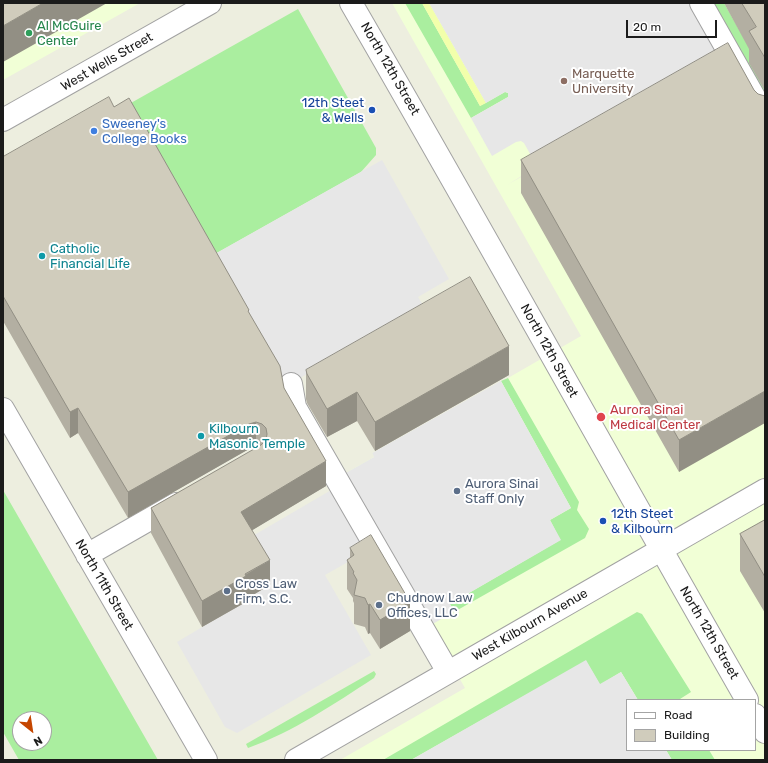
<!DOCTYPE html>
<style>
body{margin:0}
#map{position:relative;width:768px;height:763px;overflow:hidden;background:#edeedf;font-family:Rubik,sans-serif}
canvas{display:block}
.frame{position:absolute;inset:0;border:4px solid #1b1b1b;pointer-events:none}
.legend{position:absolute;left:626px;top:699px;width:130px;height:52px;box-sizing:border-box;background:#fff;border:1px solid #a4a4a4;margin:0;padding:5px 7px;list-style:none;font-size:12px;color:#1b1b1b}
.legend li{display:flex;align-items:center;gap:8px;height:20px}
.legend b{width:20px;border:1px solid #a4a4a4}
.north{position:absolute;left:12px;top:711px;width:40px;height:40px;box-sizing:border-box;background:#fff;border:1px solid #a4a4a4;border-radius:50%;rotate:150deg;font-size:11px;font-weight:700;line-height:16px;text-align:center;color:#1b1b1b}
.north::after{content:'';display:block;margin:auto;width:14px;height:18px;background:#c54600;clip-path:polygon(50% 0,100% 100%,50% 72%,0 100%)}
.scale{position:absolute;left:626px;top:20px;width:91px;height:18px;box-sizing:border-box;border:2px solid #1b1b1b;border-top:0;padding-left:5px;font-size:12px;line-height:14px;white-space:nowrap;color:#1b1b1b;-webkit-text-stroke:3px #fff;paint-order:stroke}
</style>
<div id="map">
<canvas width="768" height="763"></canvas>
<div class="frame"></div>
<ul class="legend">
<li><b style="height:5px;background:#fff"></b>Road</li>
<li><b style="height:11px;background:#d0ccbc"></b>Building</li>
</ul>
<div class="north">N</div>
<div class="scale">20 m</div>
</div>
<script>
const ctx = document.querySelector('canvas').getContext('2d');
ctx.lineJoin = 'round';
function fill(path, color) { ctx.fillStyle = color; ctx.fill(path, 'evenodd'); }
function strokePath(path, color, width, dash) { ctx.strokeStyle = color; ctx.lineWidth = width; ctx.lineCap = dash ? 'butt' : 'round'; ctx.setLineDash(dash || []); ctx.stroke(path); }
function write(font, color, halo, rows, align = 'center') {
  ctx.font = font + ' Rubik,sans-serif'; ctx.lineWidth = 4; ctx.setLineDash([]); ctx.textBaseline = 'middle'; ctx.strokeStyle = halo; ctx.fillStyle = color; for (const [text, x, y, turn = 0] of rows) {
    ctx.save(); ctx.translate(x, y); ctx.rotate((+turn || 0) * Math.PI / 180); ctx.textAlign = isNaN(turn) ? turn : align; if (halo) ctx.strokeText(text, 0, 0); ctx.fillText(text, 0, 0); ctx.restore();
  }
}
const education = new Path2D(`
 M3,3H140L3,80Z
 M392,3H765V760H340L465,688L342,475L374,457L372,453L508,378L581,336ZM679,88L507,185L531,170ZM627,700H755V750H627Z`);
const grass = new Path2D(`
 M405,3H422L480,106L505,92L508,93V97L471,118Z
 M710,3H724L765,76V100Z
 M298,9L376,148V155L361,172L206,259L122,108Z
 M508,378L579,502L577,510L589,529L585,538L454,612L450,604L560,540L550,520L571,508L501,381Z
 M3,490L158,760H19L3,732ZM20,719H44V743H20Z
 M637,612L642,614L691,692L680,699V700H638L621,672L600,685L586,661L411,760H383Z
 M374,671L376,674L374,678C334,704 293,732 248,748L246,744Z
 M666,750H709L715,760H672Z`);
const sand = new Path2D(`
 M422,3H429L486,103L480,106Z`);
const parking = new Path2D(`
 M429,3H690L720,55L534,161L524,143L521,141L516,142L492,156L471,118L508,97V93L505,92L486,103Z
 M382,160L449,279L418,297L433,322L307,374L280,390L206,259Z
 M501,381L571,508L550,520L561,540L450,604L454,612L429,626L342,475L374,457L372,453Z
 M333,489L369,550L325,575L371,655L237,733L225,727L177,642L231,610L244,541Z
 M586,660L600,684L621,672L638,700H627V750H666L672,760H411Z`);
const minor = new Path2D(`
 M351,3C485,234 614,468 747,700
 M701,3L765,116
 M3,120L210,3
 M291,384L295,407L448,672
 M3,409L206,760
 M87,555L176,504
 M755,715L765,732
 M296,760L765,490`);
const wall = new Path2D(`
 M724,3H765V91L749,63V49Z
 M754,90L758,94L679,472L521,193V160Z
 M114,107L249,314L284,388L326,486L252,530L270,585L246,599V602L202,627L151,533V508L257,448H256L249,449L128,518L78,433L70,438L3,321V157Z
 M306,370L509,375L375,451L357,421L327,437L307,403L306,399Z
 M765,520V613L740,571V534Z
 M350,548L410,631L380,649L370,633L368,634L365,627L354,624V603L353,601V598L347,589V560L350,559Z`);
const shadedWall = new Path2D(`
 M43,3H107L3,62V26Z
 M509,346V375L375,451V422Z
 M765,391V423L679,472V440Z
 M357,392V421L327,437V409Z
 M78,408V433L70,438V412Z
 M256,422V448L249,449L128,518V492L249,424Z
 M326,461V486L241,537V512Z
 M270,560V585L246,599V602L202,627V601Z
 M410,602V631L380,649V620Z
 M370,604V633L368,634V605Z`);
const building = new Path2D(`
 M3,3H43L3,26Z
 M742,3H765V58L749,31L756,27Z
 M728,43L754,90L758,94L765,96V391L679,440L521,160Z
 M109,97L114,107L129,98L249,310L248,311L280,366L284,388L326,461L241,512L270,560L245,574L246,576L202,601L151,508L261,445L266,440L267,434L266,428L262,424L256,422L249,424L128,492L78,408L70,412L3,296V157Z
 M470,277L509,346L375,422L357,392L327,409L307,374L306,370Z
 M765,520V577L740,534Z
 M371,535L410,602L380,620L370,604L368,605L365,598L354,595L357,580L353,573L354,572L347,560L354,555L350,548Z`);
const markers = [
 [29,33,4,"#2e9e5b"],
 [564,81,4,"#8d6e63"],
 [372,110,4,"#1a4fb4"],
 [94,131,4,"#3f7fe0"],
 [42,256,4,"#0f9aa8"],
 [601,417,5,"#e0444e"],
 [201,436,4,"#0f9aa8"],
 [457,491,4,"#5c6f8a"],
 [603,521,4,"#1a4fb4"],
 [227,591,4,"#5c6f8a"],
 [379,605,4,"#5c6f8a"]
];
const leisureNames = [
 ["Al McGuire",37,26],
 ["Center",37,41]
];
const streetNames = [
 ["West Wells Street",107,62,-30],
 ["North 12th Street",390,69,60],
 ["North 12th Street",549,351,61],
 ["North 11th Street",104,585,60],
 ["West Kilbourn Avenue",530,625,-30],
 ["North 12th Street",709,633,60]
];
const educationNames = [
 ["Marquette",572,74],
 ["University",572,89]
];
const transitNames = [
 ["12th Steet",364,103],
 ["& Wells",364,118],
 ["12th Steet",611,514,"left"],
 ["& Kilbourn",611,529,"left"]
];
const shopNames = [
 ["Sweeney's",102,124],
 ["College Books",102,139]
];
const cultureNames = [
 ["Catholic",50,249],
 ["Financial Life",50,264],
 ["Kilbourn",209,429],
 ["Masonic Temple",209,444]
];
const healthNames = [
 ["Aurora Sinai",610,410],
 ["Medical Center",610,425]
];
const serviceNames = [
 ["Aurora Sinai",465,484],
 ["Staff Only",465,499],
 ["Cross Law",235,584],
 ["Firm, S.C.",235,599],
 ["Chudnow Law",387,598],
 ["Offices, LLC",387,613]
];
fill(education, '#f1ffd6');
fill(grass, '#aaee9f');
fill(sand, '#f2ffab');
fill(parking, '#e7e7e7');
strokePath(minor, '#a2a2a2', 24);
strokePath(minor, '#fff', 22);
fill(wall, '#b3afa2');
fill(shadedWall, '#928f84');
fill(building, '#d0ccbc');
strokePath(building, '#928f84', 1);
for (const [x, y, r, color] of markers) { const dot = new Path2D(); dot.arc(x, y, r, 0, 2 * Math.PI); ctx.fillStyle = color; ctx.fill(dot); strokePath(dot, '#fff', 1.5); }
write('13px', '#27864d', '#fff', leisureNames, 'left');
write('13px', '#1b1b1b', '#fff', streetNames);
write('13px', '#785e54', '#fff', educationNames, 'left');
write('13px', '#164399', '#fff', transitNames, 'right');
write('13px', '#366cbe', '#fff', shopNames, 'left');
write('13px', '#0d838f', '#fff', cultureNames, 'left');
write('13px', '#be3a42', '#fff', healthNames, 'left');
write('13px', '#4e5e75', '#fff', serviceNames, 'left');
</script>
